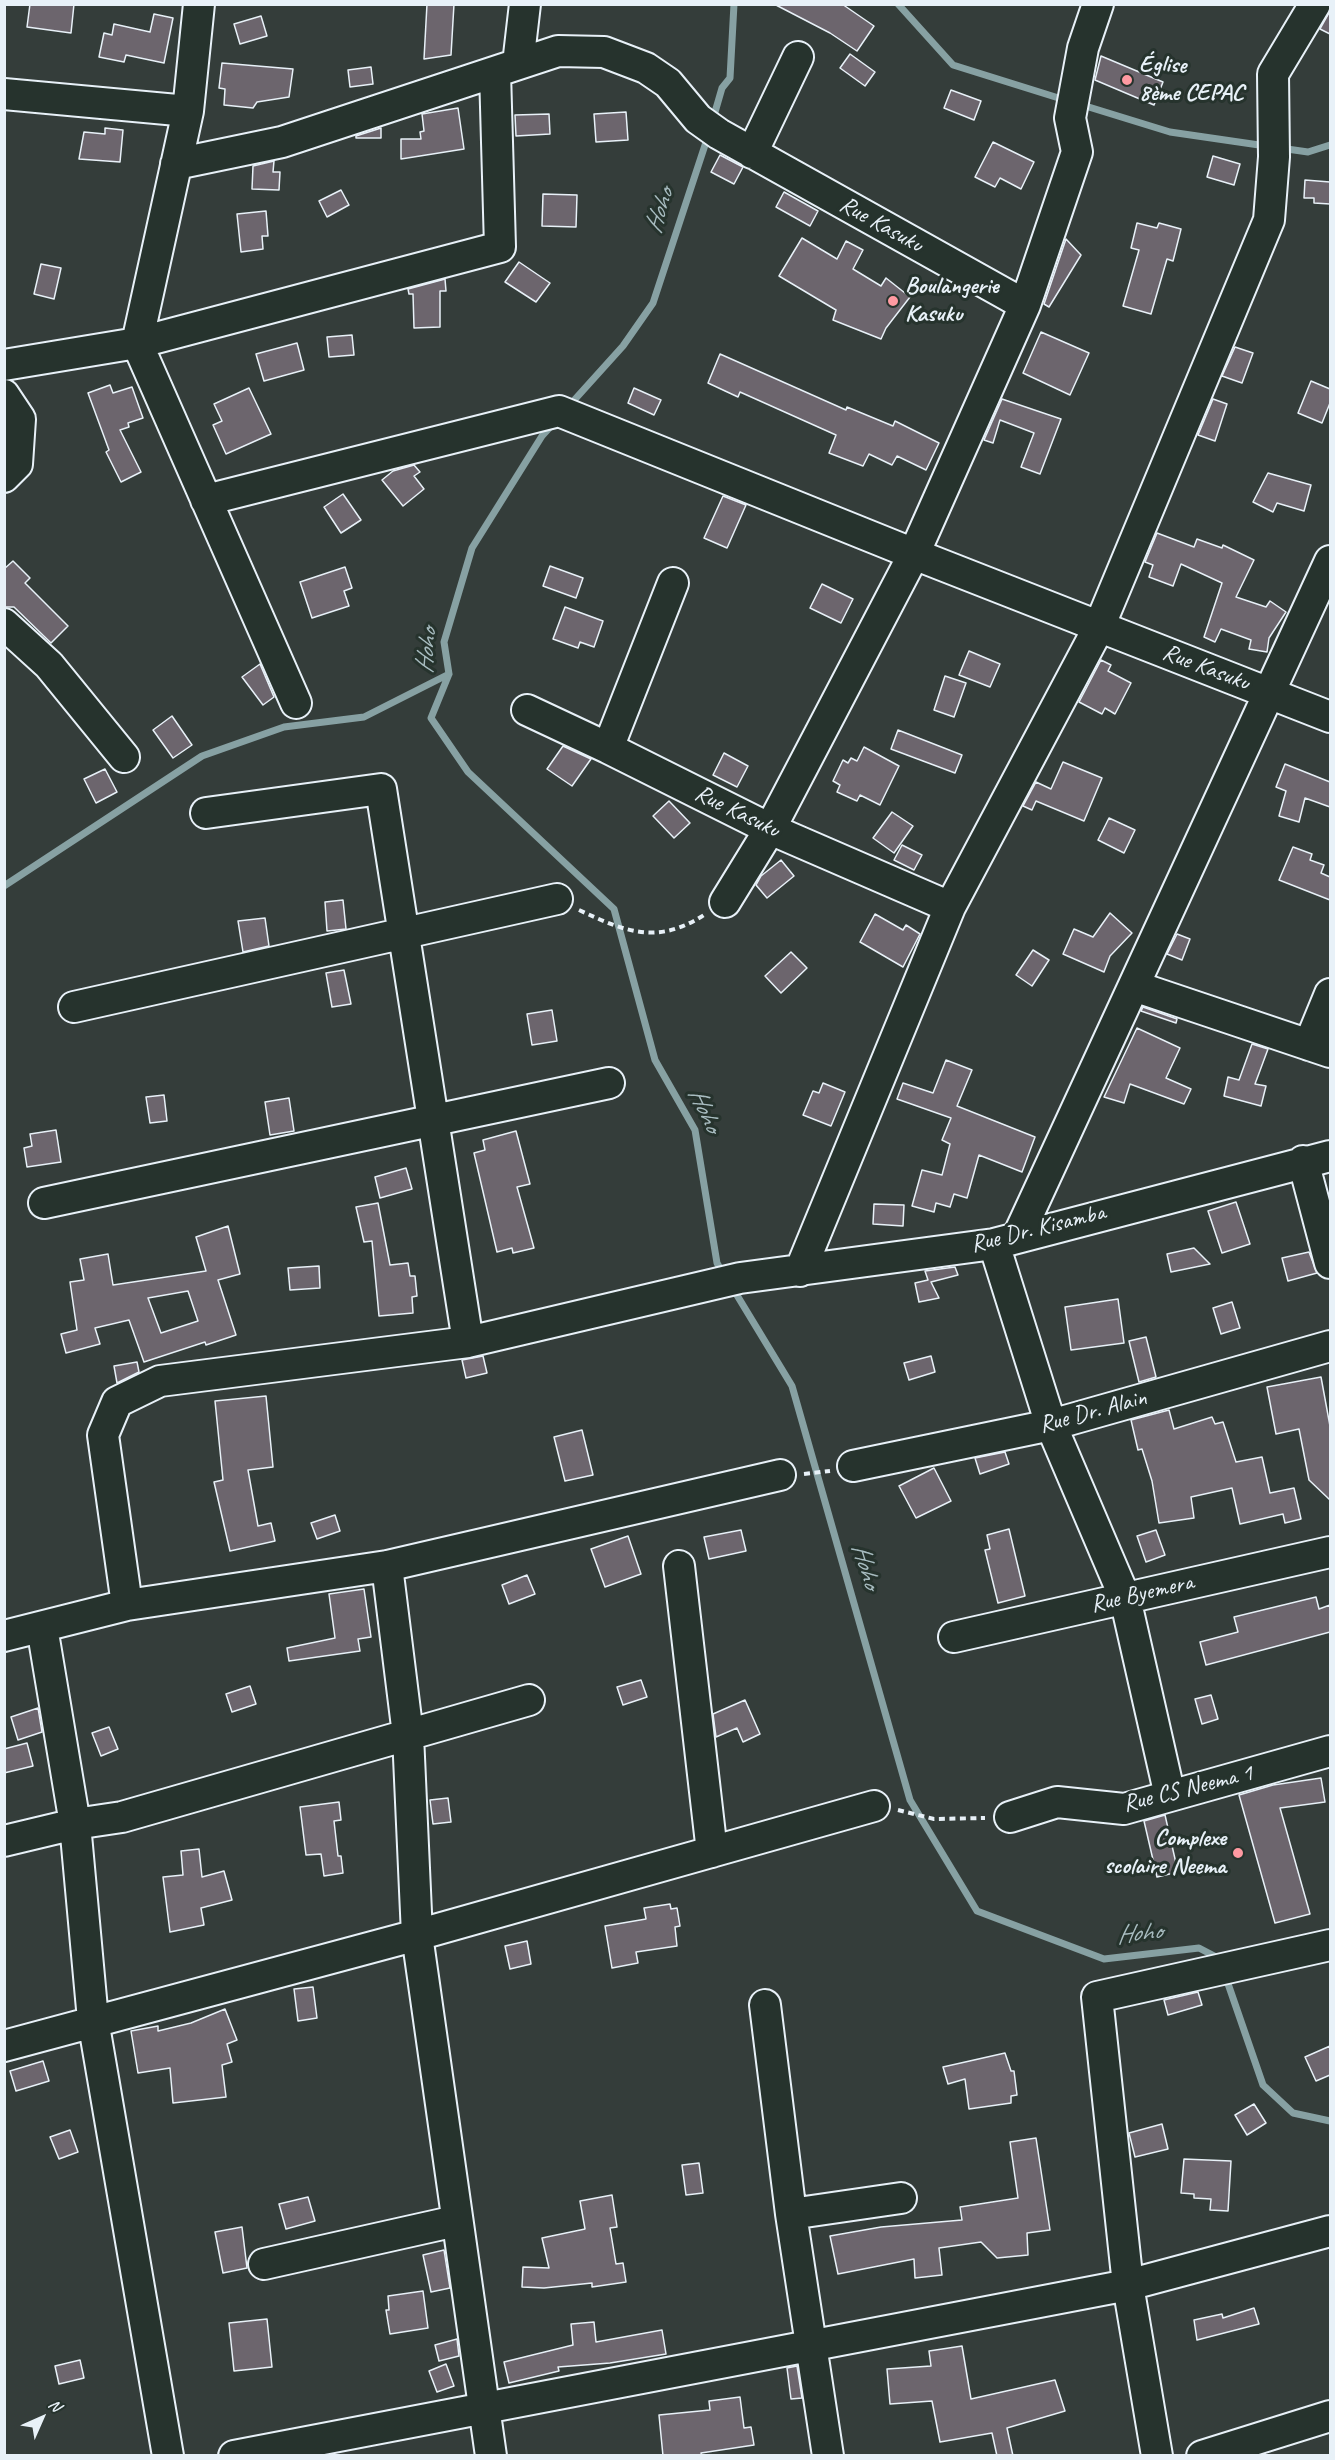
<!DOCTYPE html>
<meta charset="utf-8">
<style>
body{margin:0}
#map{position:relative;width:1335px;height:2460px;overflow:hidden;background:#343d3a;font-family:Caveat,sans-serif}
canvas{display:block}
.frame{position:absolute;inset:0;border:6px solid #e8f1f8;pointer-events:none}
.north{position:absolute;left:12px;top:2388px;width:60px;height:60px;-webkit-text-stroke:4px #26332d;paint-order:stroke;rotate:45deg;font-size:16px;font-weight:700;line-height:24px;text-align:center;color:#e8f1f8}
.north::after{content:'';display:block;margin:auto;width:21px;height:27px;background:#e8f1f8;clip-path:polygon(50% 0,100% 100%,50% 72%,0 100%)}
</style>
<div id="map">
<canvas width="1335" height="2460"></canvas>
<div class="frame"></div>
<div class="north">N</div>
</div>
<script>
const ctx = document.querySelector('canvas').getContext('2d');
ctx.lineJoin = 'round';
function strokePath(path, color, width, dash) { ctx.strokeStyle = color; ctx.lineWidth = width; ctx.lineCap = dash ? 'butt' : 'round'; ctx.setLineDash(dash || []); ctx.stroke(path); }
function fill(path, color) { ctx.fillStyle = color; ctx.fill(path, 'evenodd'); }
function write(font, color, halo, rows, align = 'center') {
  ctx.font = font + ' Caveat,sans-serif'; ctx.lineWidth = 6; ctx.setLineDash([]); ctx.textBaseline = 'middle'; ctx.strokeStyle = halo; ctx.fillStyle = color; for (const [text, x, y, turn = 0] of rows) {
    ctx.save(); ctx.translate(x, y); ctx.rotate((+turn || 0) * Math.PI / 180); ctx.textAlign = isNaN(turn) ? turn : align; if (halo) ctx.strokeText(text, 0, 0); ctx.fillText(text, 0, 0); ctx.restore();
  }
}
const stream = new Path2D(`
 M898,4L953,65L1065,100
 M1079,104L1170,132L1266,146
 M713,119L722,88L730,78L734,4
 M1280,148L1308,152L1330,145
 M568,407L623,346L653,303L708,136
 M553,424L542,436L472,548L444,642L449,674L431,718L468,772L614,909L655,1060L695,1130L717,1263L724,1275
 M4,886L202,756L284,727L364,717L449,674
 M732,1287L792,1386L910,1800L977,1911L1104,1959L1199,1948L1220,1959
 M1225,1975L1263,2085L1293,2113L1330,2121`);
const building = new Path2D(`
 M30,4H74L71,33L27,27Z
 M427,4H454L451,55L424,59Z
 M774,4H842L874,26L857,51L830,33Z
 M1330,11V34L1320,29Z
 M154,14L173,18L164,63L126,55L124,62L99,57L104,33L112,35L114,24L150,32Z
 M261,16L267,36L240,44L234,24Z
 M850,54L875,72L865,86L840,68Z
 M1101,56L1163,82L1154,105L1095,80Z
 M222,63L293,69L289,97L257,102L253,108L224,105L225,89L219,88Z
 M371,67L373,84L350,87L348,70Z
 M951,90L981,101L974,120L944,108Z
 M458,108L464,149L401,159V139H421L420,132L424,131L422,114Z
 M626,112L628,140L596,142L594,114Z
 M549,114L550,134L516,136L515,115Z
 M105,128L123,130L120,162L79,159L84,132L105,134Z
 M381,128V138H356V136Z
 M993,142L1034,162L1021,189L1000,178L995,187L975,177Z
 M720,155L743,167L734,184L711,172Z
 M1213,156L1240,164L1234,185L1207,177Z
 M274,161L273,172H280L279,190L252,189L253,166Z
 M1305,180L1330,182V204L1314,203V198H1304Z
 M341,190L349,205L327,217L319,201Z
 M784,192L818,211L810,226L776,207Z
 M543,194L577,195L576,227L542,226Z
 M266,211L268,236H262L263,249L241,252L237,214Z
 M1137,223L1157,228L1159,223L1181,229L1173,261L1167,259L1151,314L1123,306L1139,250L1131,248Z
 M802,238L837,259L846,241L863,250L853,269L881,286L886,278L910,297L886,328L881,339L833,320L836,310L779,276Z
 M1066,239L1081,255L1049,307L1044,304Z
 M519,262L550,283L536,302L505,282Z
 M41,264L61,268L54,299L34,294Z
 M445,279L446,291H440V327L414,328L413,294H409L408,289Z
 M1041,332L1089,353L1070,395L1023,373Z
 M352,335L354,355L329,357L327,337Z
 M297,343L304,370L264,381L256,354Z
 M1235,347L1253,353L1242,383L1222,376Z
 M720,354L846,410L847,407L893,426L895,421L939,443L926,470L897,456L892,465L869,454L863,466L829,453L836,435L740,392L738,397L708,383Z
 M1311,381L1330,389V403L1322,423L1298,413Z
 M110,385L113,393L132,387L143,418L128,423L129,427L120,430L141,472L121,482L106,452L109,450L88,393Z
 M249,388L271,434L226,454L213,425L222,421L214,404Z
 M634,388L661,400L654,415L628,403Z
 M1002,399L1061,419L1040,474L1021,467L1034,433L1000,420L993,443L984,440Z
 M1213,399L1227,404L1215,441L1198,435Z
 M414,465L420,472L414,476L424,489L403,506L382,480L393,471Z
 M1268,473L1311,485L1304,511L1277,503L1273,512L1253,502Z
 M343,494L361,520L341,533L324,507Z
 M723,496L746,505L727,548L704,538Z
 M1157,533L1194,547L1197,539L1222,548L1223,545L1254,560L1236,597L1266,607L1270,601L1286,612L1269,638L1267,652L1249,649L1251,640L1221,629L1215,642L1204,637L1222,583L1181,564L1173,586L1149,577L1153,565L1145,562Z
 M13,561L30,578L25,583L68,626L51,643L14,607H4V569Z
 M550,566L583,578L576,598L543,586Z
 M345,567L352,588L344,591L349,606L312,618L300,582Z
 M822,584L853,599L841,623L810,608Z
 M565,607L603,621L594,647L580,642L578,648L553,639Z
 M969,651L1000,664L990,687L959,675Z
 M1101,660L1111,665L1108,671L1131,683L1115,714L1105,708L1102,714L1079,702Z
 M260,664L274,697L263,705L242,677Z
 M945,676L966,683L954,717L934,710Z
 M172,716L192,745L173,758L153,730Z
 M898,730L962,755L955,773L891,749Z
 M563,746L591,759L572,786L547,769Z
 M864,747L899,766L880,805L860,795L857,801L837,792L840,785L833,781L843,760L848,763L851,758L857,761Z
 M724,753L748,766L737,787L713,775Z
 M1063,762L1102,778L1084,821L1036,801L1032,810L1023,806L1036,782L1051,789Z
 M1285,764L1330,782V807L1305,798L1299,822L1279,816L1286,791L1276,787Z
 M105,769L117,792L96,803L84,779Z
 M669,801L690,823L674,838L653,816Z
 M892,812L913,826L894,853L873,838Z
 M1109,818L1135,830L1124,853L1098,840Z
 M902,845L922,855L914,870L894,860Z
 M1293,847L1312,854L1310,860L1324,865L1321,873L1330,877V900L1279,880Z
 M781,860L794,876L767,898L756,885L761,876Z
 M343,900L346,929L327,931L325,902Z
 M1110,913L1132,933L1110,956L1104,972L1063,954L1074,929L1093,937Z
 M875,914L903,930L906,925L920,934L903,967L860,942Z
 M265,918L269,946L243,952L238,921Z
 M1177,934L1190,939L1182,960L1167,954Z
 M1033,950L1049,960L1032,986L1016,975Z
 M791,952L807,968L781,993L765,976Z
 M344,970L351,1004L332,1007L326,973Z
 M1143,1007L1177,1019L1176,1023L1141,1011Z
 M552,1010L557,1041L532,1045L527,1014Z
 M1137,1028L1180,1048L1166,1078L1191,1089L1184,1104L1130,1084L1124,1103L1104,1097Z
 M1252,1044L1268,1049L1255,1084L1266,1086L1261,1106L1224,1096L1228,1077L1239,1080Z
 M946,1060L972,1070L957,1106L1035,1137L1022,1172L979,1155L967,1198L954,1194L950,1207L936,1203L934,1212L912,1206L922,1170L942,1175L950,1144L942,1140L951,1118L897,1099L903,1083L933,1093Z
 M823,1083L845,1092L831,1126L803,1115L813,1091L819,1093Z
 M164,1095L167,1121L150,1123L146,1097Z
 M289,1098L294,1131L270,1135L265,1102Z
 M56,1130L61,1162L27,1167L24,1148L32,1146L30,1134Z
 M516,1131L530,1184L517,1187L534,1248L513,1253L512,1248L497,1252L474,1153L485,1150L483,1140Z
 M406,1168L412,1189L380,1198L375,1177Z
 M1236,1202L1250,1244L1222,1253L1208,1211Z
 M378,1203L390,1265L408,1263L410,1276H415L417,1296L412,1297L413,1313L379,1316L372,1241L364,1242L356,1207Z
 M874,1204L904,1205L903,1226L873,1224Z
 M228,1226L240,1274L218,1280L236,1335L206,1345L205,1342L144,1362L129,1320L95,1328L100,1344L66,1353L61,1334L77,1330L70,1282L84,1280L80,1259L108,1254L113,1285L206,1271L196,1237ZM188,1291L198,1321L161,1333L148,1298Z
 M1194,1248L1210,1264L1171,1272L1167,1254Z
 M1309,1252L1317,1273L1288,1281L1282,1258Z
 M319,1266L320,1288L290,1290L288,1268Z
 M955,1267L958,1275L931,1282L939,1298L919,1302L915,1283L928,1280L925,1271Z
 M1118,1299L1124,1343L1071,1350L1065,1307Z
 M1232,1302L1240,1328L1221,1334L1213,1308Z
 M1146,1337L1156,1377L1139,1382L1129,1341Z
 M483,1356L487,1373L466,1378L462,1360Z
 M931,1356L935,1372L909,1380L904,1363Z
 M137,1362L139,1372L117,1383L114,1366Z
 M1321,1377L1330,1426V1500L1309,1480L1299,1429L1276,1434L1267,1387Z
 M266,1396L273,1467L248,1470L258,1526L271,1523L275,1541L230,1551L214,1482L223,1480L215,1401Z
 M1169,1410L1174,1429L1212,1417L1215,1424L1223,1422L1236,1462L1262,1457L1270,1493L1294,1488L1301,1519L1285,1523L1283,1514L1240,1524L1232,1488L1191,1497L1194,1518L1159,1523L1152,1481L1142,1449L1138,1450L1131,1420Z
 M582,1430L593,1475L565,1481L554,1437Z
 M1005,1452L1009,1464L980,1474L975,1458Z
 M934,1468L951,1501L916,1518L899,1486Z
 M335,1515L340,1531L317,1539L311,1523Z
 M1009,1529L1025,1596L998,1603L985,1550L990,1549L987,1535Z
 M741,1530L746,1551L709,1559L704,1537Z
 M1156,1530L1165,1555L1146,1562L1137,1536Z
 M628,1536L641,1574L605,1587L591,1549Z
 M527,1575L535,1594L509,1604L502,1585Z
 M364,1589L371,1637L358,1639L360,1651L289,1661L287,1648L335,1638L329,1594Z
 M1316,1597L1319,1609L1330,1605V1632L1206,1665L1200,1642L1238,1632L1234,1617Z
 M641,1680L647,1697L623,1705L617,1687Z
 M250,1686L256,1704L232,1712L226,1694Z
 M1211,1695L1218,1719L1202,1724L1195,1699Z
 M745,1700L760,1734L743,1742L737,1728L716,1737L713,1714Z
 M38,1708L42,1732L18,1740L11,1717Z
 M109,1727L118,1749L101,1756L92,1733Z
 M27,1743L33,1766L4,1773V1749Z
 M1321,1778L1325,1802L1280,1808L1310,1914L1275,1923L1239,1795L1273,1785Z
 M448,1798L451,1822L433,1824L430,1800Z
 M339,1802L341,1820L334,1821L338,1856H341L343,1873L324,1876L321,1854L306,1855L300,1807Z
 M1165,1815L1178,1872L1157,1877L1144,1821Z
 M199,1849L202,1877L224,1871L232,1900L201,1908L204,1925L170,1932L163,1877L183,1875L181,1851Z
 M670,1904L671,1909L677,1908L680,1926L675,1927L677,1946L636,1952L638,1963L612,1968L605,1926L646,1919L644,1908Z
 M527,1941L531,1964L510,1969L505,1946Z
 M313,1987L317,2018L298,2021L294,1989Z
 M1198,1992L1202,2005L1168,2015L1164,2000Z
 M225,2009L237,2040L227,2044L232,2062L222,2065L226,2097L173,2103L170,2068L138,2073L131,2031L158,2026V2031L191,2023Z
 M1330,2046V2075L1316,2081L1305,2057Z
 M1005,2053L1011,2071H1014L1017,2095L1011,2096V2103L969,2109L965,2079L948,2084L943,2067Z
 M43,2061L49,2081L16,2091L10,2071Z
 M1254,2104L1266,2123L1247,2135L1235,2115Z
 M1162,2124L1168,2149L1135,2157L1129,2133Z
 M70,2130L78,2152L59,2159L50,2137Z
 M1036,2138L1050,2230L1027,2233L1028,2255L997,2258L981,2242L939,2248L942,2275L915,2278L914,2259L838,2274L830,2236L881,2227L962,2220L960,2207L1018,2198L1010,2142Z
 M1184,2159L1231,2161L1228,2211L1210,2210L1211,2199L1194,2198V2194L1181,2193Z
 M699,2163L703,2193L686,2195L682,2165Z
 M612,2195L617,2227L610,2228L616,2264L623,2263L626,2282L592,2287V2283L544,2288L522,2287L523,2267L549,2268L542,2238L585,2229L580,2201Z
 M308,2197L315,2221L286,2229L279,2204Z
 M242,2227L247,2268L223,2273L215,2232Z
 M444,2250L450,2288L431,2292L423,2255Z
 M423,2291L428,2328L390,2334L386,2310H389L388,2296Z
 M1254,2308L1259,2324L1197,2340L1194,2320L1222,2314L1223,2318Z
 M267,2319L272,2367L234,2371L229,2323Z
 M594,2322L596,2342L662,2330L666,2354L610,2363L558,2367L559,2371L509,2383L504,2362L573,2345L571,2324Z
 M457,2339L459,2356L439,2361L435,2345Z
 M962,2346L971,2399L1055,2380L1065,2411L1007,2428L1013,2456H997L992,2433L940,2442L932,2401L890,2404L887,2369L931,2366L929,2351Z
 M80,2360L84,2378L59,2384L55,2366Z
 M446,2364L454,2386L437,2392L429,2371Z
 M797,2366L802,2398L791,2399L787,2368Z
 M740,2397L744,2428L751,2427L754,2445L701,2453L702,2456H663L659,2415L710,2410L709,2401Z`);
const path = new Path2D(`
 M579,910C626,932 657,945 704,915
 M804,1474L830,1471
 M898,1810L934,1819L985,1818`);
const minor = new Path2D(`
 M199,4L188,111L137,343L296,703
 M518,64L525,4
 M4,94L188,111
 M752,153L798,57
 M176,164L282,142L558,51L604,52L646,68L668,83L698,119L719,134L1025,305L914,554L770,829L725,902
 M1025,305L1077,152L1070,118L1083,48L1098,4
 M4,365L137,343L500,247L495,72
 M4,395L20,419L17,464L4,477
 M206,500L559,411L914,554L1330,717
 M4,624L49,665L124,757
 M527,710L608,748L770,829L950,907
 M608,748L673,583
 M206,813L381,789L468,1342
 M1134,986L1330,1052
 M74,1007L557,899
 M1309,1045L1330,994
 M1303,1161L1330,1263
 M44,1203L609,1083
 M1018,1236L1330,561
 M994,1244L1051,1425L1125,1598L1170,1796
 M800,1271L950,907L1099,627L1269,220L1274,157L1273,74L1315,4
 M853,1466L1051,1425L1330,1346
 M387,1566L408,1735L417,1935L491,2456
 M679,1566L712,1852
 M127,1605L103,1435L117,1402L160,1381L468,1342L740,1278L994,1244L1330,1156
 M42,1627L75,1824L93,2020L168,2456
 M4,1636L127,1605L387,1566L780,1475
 M954,1637L1330,1552
 M1010,1817L1057,1802L1124,1809L1330,1751
 M4,1841L75,1824L122,1817L529,1700
 M765,2005L791,2214L828,2456
 M4,2046L417,1935L874,1806
 M791,2214L901,2198
 M264,2264L456,2221
 M234,2456L1128,2285L1330,2231
 M1157,2456L1128,2285L1097,1997L1330,1945
 M1202,2456L1330,2416`);
const markers = [
 [1127,80,6,"#ff9aa2"],
 [893,301,6,"#ff9aa2"],
 [1238,1853,6,"#ff9aa2"]
];
const poiNames = [
 ["Église",1139,66],
 ["8ème CEPAC",1139,94],
 ["Boulangerie",905,287],
 ["Kasuku",905,315],
 ["Complexe",1226,1839,"right"],
 ["scolaire Neema",1226,1867,"right"]
];
const streetNames = [
 ["Rue Kasuku",881,225,29],
 ["Rue Kasuku",1206,668,21],
 ["Rue Kasuku",737,812,26],
 ["Rue Dr. Kisamba",1038,1229,-14],
 ["Rue Dr. Alain",1093,1412,-15],
 ["Rue Byemera",1142,1594,-13],
 ["Rue CS Neema 1",1188,1789,-14]
];
const waterNames = [
 ["Hoho",660,211,-72],
 ["Hoho",427,651,-84],
 ["Hoho",704,1110,66],
 ["Hoho",865,1566,74],
 ["Hoho",1139,1934,-6]
];
strokePath(stream, '#87a1a3', 7);
fill(building, '#6c656d');
strokePath(building, '#e8f1f8', 1.5);
strokePath(minor, '#e8f1f8', 34);
strokePath(path, '#e8f1f8', 4, [6, 4.5]);
strokePath(minor, '#26332d', 30);
for (const [x, y, r, color] of markers) { const dot = new Path2D(); dot.arc(x, y, r, 0, 2 * Math.PI); ctx.fillStyle = color; ctx.fill(dot); strokePath(dot, '#26332d', 2); }
write('bold 24px', '#e8f1f8', '#26332d', poiNames, 'left');
write('24px', '#e8f1f8', '#26332d', streetNames);
write('italic 26px', '#a8bcc0', '#26332d', waterNames);
</script>
